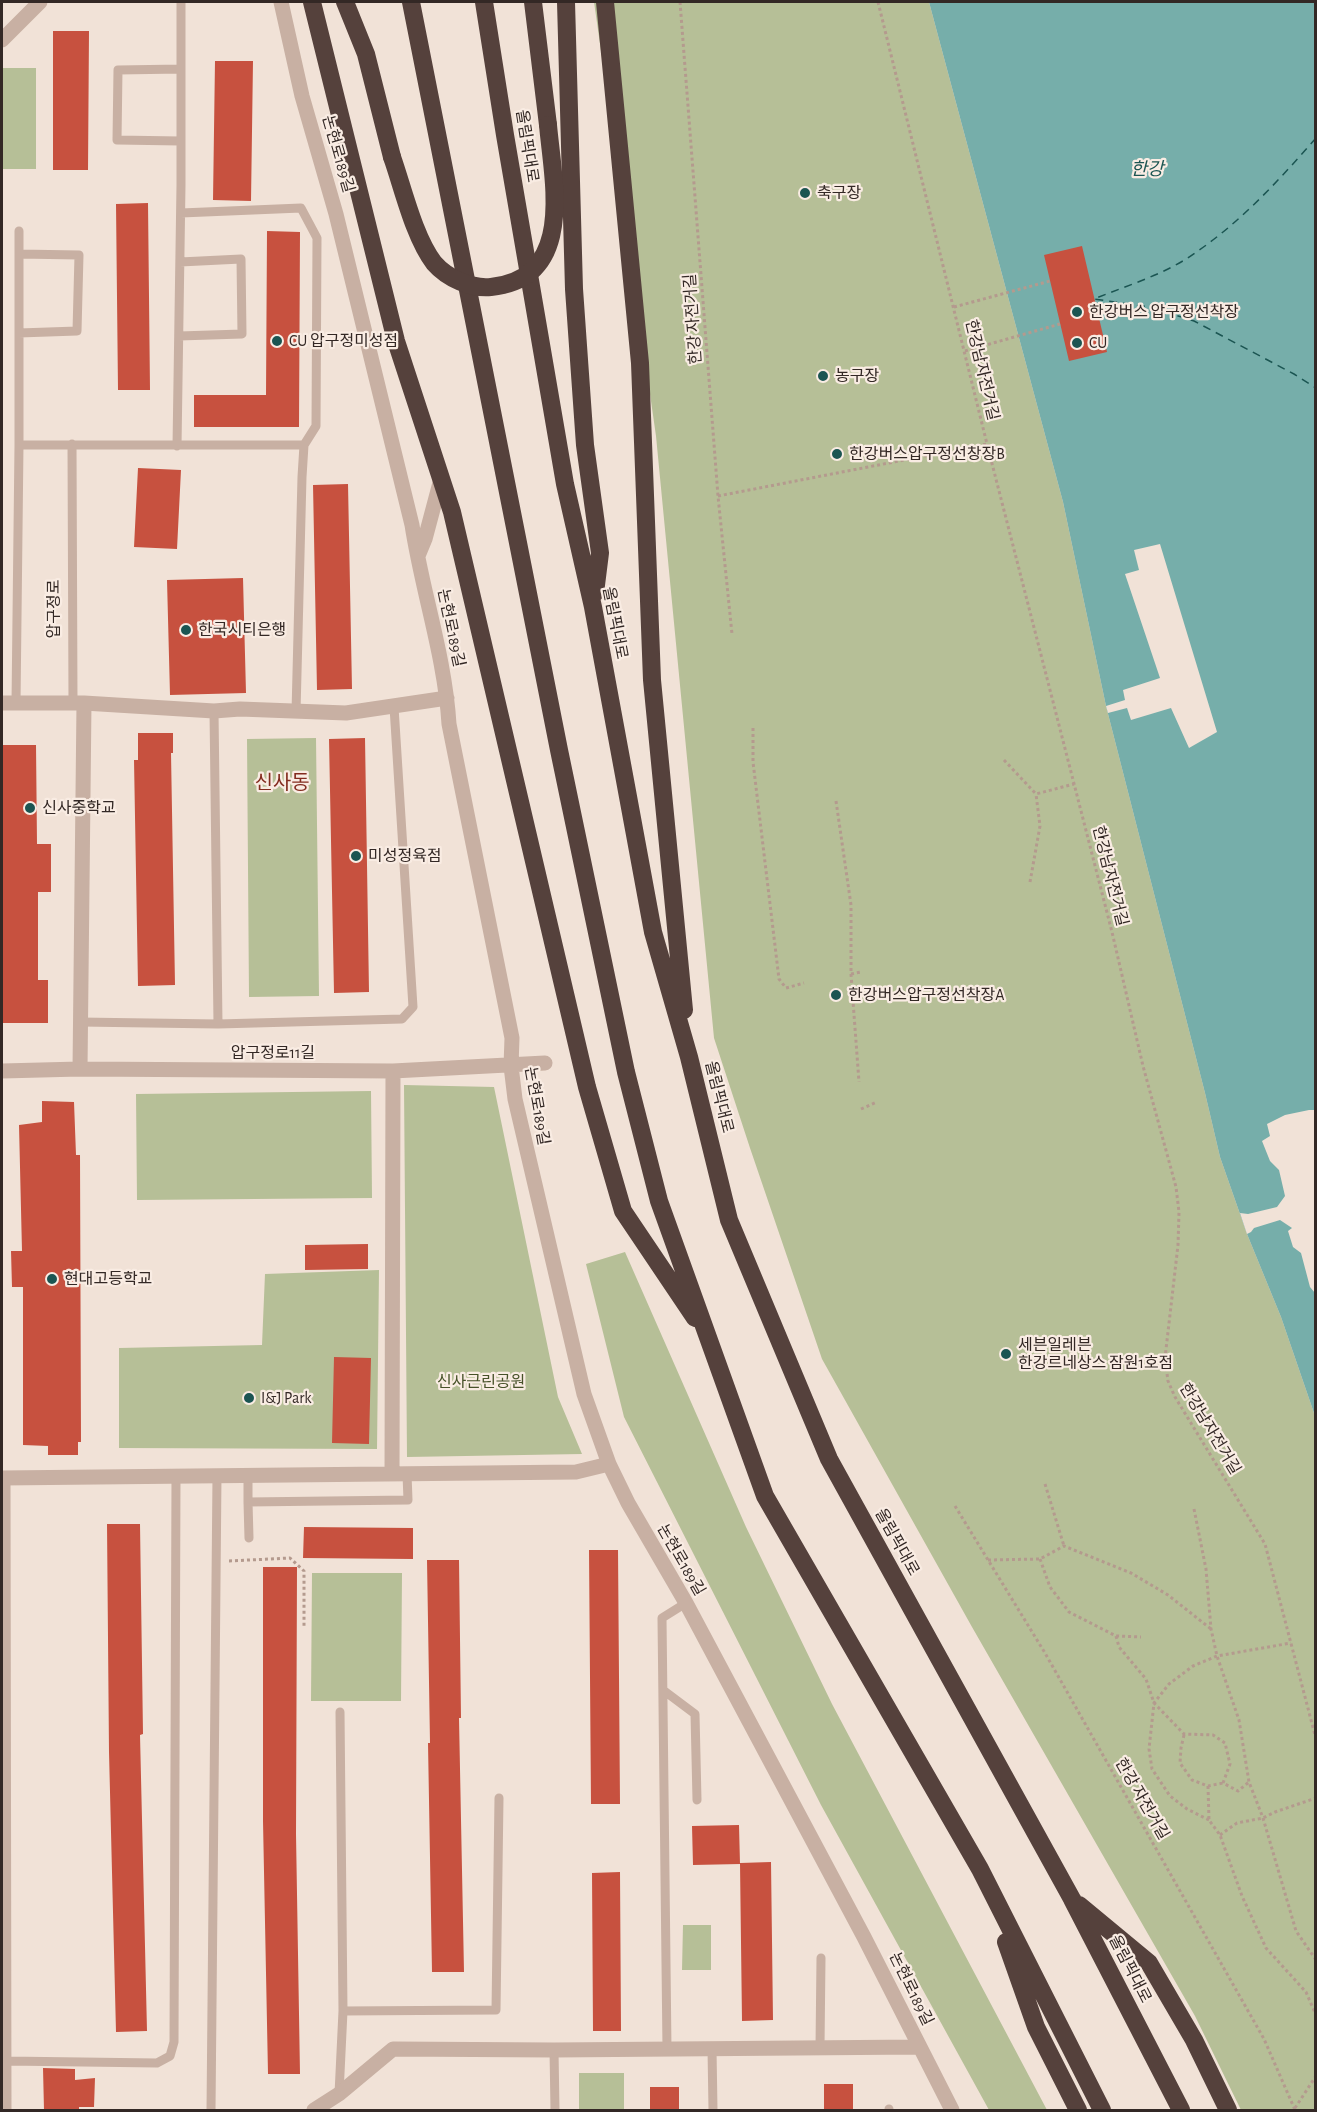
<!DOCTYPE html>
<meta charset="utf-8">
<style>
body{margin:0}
#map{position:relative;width:1317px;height:2112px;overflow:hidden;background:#f1e2d7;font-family:"Alegreya Sans",sans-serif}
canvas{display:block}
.frame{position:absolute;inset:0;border:3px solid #332825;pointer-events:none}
</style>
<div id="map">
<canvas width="1317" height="2112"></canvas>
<div class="frame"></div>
</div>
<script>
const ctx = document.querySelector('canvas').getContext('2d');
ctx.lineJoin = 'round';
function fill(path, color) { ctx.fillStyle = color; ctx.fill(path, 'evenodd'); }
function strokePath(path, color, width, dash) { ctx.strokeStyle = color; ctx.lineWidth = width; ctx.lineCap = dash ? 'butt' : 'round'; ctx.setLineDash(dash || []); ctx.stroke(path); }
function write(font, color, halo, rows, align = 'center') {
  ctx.font = font + ' "Alegreya Sans","Noto Sans KR",sans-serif'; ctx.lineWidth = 4.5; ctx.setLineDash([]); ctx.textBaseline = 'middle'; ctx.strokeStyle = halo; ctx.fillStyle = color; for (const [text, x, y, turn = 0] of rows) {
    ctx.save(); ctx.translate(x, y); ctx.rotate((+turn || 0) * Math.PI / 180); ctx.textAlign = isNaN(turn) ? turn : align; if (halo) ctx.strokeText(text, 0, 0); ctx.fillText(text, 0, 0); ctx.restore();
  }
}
const green = new Path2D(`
 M594,2H929L1063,502L1106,706L1205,1093L1220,1157L1247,1234L1281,1317L1315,1416V2110H1241L1195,2016L972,1627L822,1359L750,1148L714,1038L656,436Z
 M2,68H36V169H2Z
 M316,738L319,996L249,997L247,739Z
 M404,1085L494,1087L558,1397L582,1454L407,1457Z
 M371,1091L372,1198L137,1200L136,1094Z
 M625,1252L746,1527L832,1704L1047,2110H989L821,1805L624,1417L586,1264Z
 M379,1270L377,1449L119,1448V1348L262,1345L265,1274Z
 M312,1573H402L401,1701H311Z
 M683,1925H711V1970H682Z
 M579,2073H624V2110H579Z`);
const water = new Path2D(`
 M929,2H1315V1416L1281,1317L1247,1234L1220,1157L1205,1093L1106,706L1063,502Z`);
const pier = new Path2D(`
 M1160,544L1217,732L1189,748L1171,708L1131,720L1127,708L1108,713L1106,706L1125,700L1123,690L1160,678L1125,574L1139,570L1134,550Z
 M1309,1110H1316L1315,1293L1310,1287L1301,1253L1293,1247L1288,1231L1292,1228L1280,1220L1254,1228L1251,1232L1247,1234L1240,1213L1248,1214L1277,1207L1285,1196L1279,1170L1270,1161L1262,1141L1270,1136L1267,1124L1285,1115Z`);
const ferry = new Path2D(`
 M1316,138C1279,180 1242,221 1195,253C1166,274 1128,285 1094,299L1150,307L1194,321L1294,374L1316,388`);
const building = new Path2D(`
 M53,31H89L88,170H53Z
 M215,61H253L251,201L213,200Z
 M148,203L150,390H118L116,204Z
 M267,231L300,232L299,427H194V395H266Z
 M1082,246L1107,352L1069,361L1044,255Z
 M138,468L181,470L177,549L134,547Z
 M348,484L352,689L317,690L313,485Z
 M243,578L246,693L170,695L167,580Z
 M138,733H173V753H171L175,985L138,986L134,760H138Z
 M365,738L369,992L334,993L329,739Z
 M2,745H36L37,844H51V892H38V980H48V1023H2Z
 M42,1101L74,1102L76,1155H80L81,1442H78V1455H48V1446L23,1445V1287H12L11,1251H22L19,1125L42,1122Z
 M368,1244V1269L305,1270V1245Z
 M334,1357L371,1358L369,1444L332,1443Z
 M107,1524H140L143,1734L140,1735L147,2031L116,2032L109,1752Z
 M304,1527L413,1528V1559L303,1558Z
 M589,1550H618L620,1804H591Z
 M427,1560H459L461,1718H459L464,1972H432L428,1743H430Z
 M263,1567H297L296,1834L300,2074H268L263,1821Z
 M739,1825L740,1864L693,1865L692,1826Z
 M771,1862L773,2020L742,2021L740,1863Z
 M620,1872L621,2031H593L592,1873Z
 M43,2068L75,2069V2080L95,2078L94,2107H79V2110H44Z
 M824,2084H853V2110H824Z
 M650,2087H679V2110H650Z`);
const path = new Path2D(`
 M680,2L718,496L732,634
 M878,2L987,444L1112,932L1143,1066L1176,1187L1179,1212L1178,1245L1165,1358L1168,1381L1175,1397L1265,1544L1316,1739
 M954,307L1050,281
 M965,351L1060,324
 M718,496L987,444
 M753,728V762L779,979L786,988L804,983
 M1004,760L1036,794L1074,784
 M836,801L851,905V974L859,1082
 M1030,882L1040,826L1036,794
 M851,974L861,972
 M861,1109L877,1102
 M1045,1484L1064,1546
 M955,1506L1045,1653L1264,2039L1295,2110
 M1194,1509L1206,1569L1211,1629L1217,1656L1239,1720L1249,1782L1263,1818L1296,1931L1316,1960
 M1040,1559L1050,1587L1069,1612L1116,1636L1141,1637
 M988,1560L1040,1559L1064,1546L1131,1573L1168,1595L1211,1629
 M229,1561L290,1558L304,1571V1628
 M1116,1636L1119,1647L1146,1679L1154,1703L1184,1734L1213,1735L1225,1743L1230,1764L1223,1783L1238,1791L1249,1782
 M1184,1735L1181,1748L1180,1763L1192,1780L1208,1786L1223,1783
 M1208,1786L1209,1820L1220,1835L1242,1896L1266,1948L1306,1992L1316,2015
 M1209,1820L1187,1809L1170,1796L1152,1769L1149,1749L1154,1703L1169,1684L1193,1666L1217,1656L1291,1643
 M1220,1835L1237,1823L1263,1818L1275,1812L1316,1798
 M1295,2108L1316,2076`);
const lane = new Path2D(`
 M180,141L117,140L118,70L181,69
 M181,213L301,208L317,238L316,426L304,445L302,477L296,712
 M19,254L79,255L77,331L19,333
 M179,336L242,334L241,259L180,262
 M72,444L73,703
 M19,445H304
 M177,446L181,185V2
 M16,703L19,445V231
 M214,711L218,1024L402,1019L413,1007L394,707
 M80,1022L218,1024
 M248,1475V1502L408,1500L407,1474
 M6,1478L7,2110
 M248,1502L249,1538
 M663,1690L695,1714L697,1800
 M343,2011L496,2010L499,1798
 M820,2047L821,1958
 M667,2049L662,1618L686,1603
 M712,2049L713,2110
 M554,2050L555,2110
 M7,2061L157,2063L170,2056L174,2042L176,1476
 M339,2094L343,2011L340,1712
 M889,2109V2110
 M211,2110L217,1476`);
const street = new Path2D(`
 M281,2L302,96L336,214L412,525C422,591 445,657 449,724L512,1038L511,1066L515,1099L584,1394L609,1464L628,1503L686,1603L864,1937L952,2110
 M2,40L40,2
 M418,556L425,539L441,479
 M2,703H84L214,711L240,709L346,713L447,698
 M80,1069L84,703
 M2,1071L80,1069L393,1071L545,1063
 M392,1474L393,1071
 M2,1478L576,1472L609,1464
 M314,2110L339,2094L393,2049L554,2050L919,2047`);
const highway = new Path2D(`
 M312,2L396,341L452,512L587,1087L623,1211L695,1318
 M345,2L366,54L392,157
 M411,2L559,750L626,1072L659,1201L765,1496L980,1869L1102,2110
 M484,2L505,135L565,484L593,607L653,932L689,1057L729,1220L829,1459L1072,1899L1181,2110
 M533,2L548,125
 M566,2L574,289L585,445L600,553L595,593
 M605,2L640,363L652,680L684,1010
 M1079,1905L1149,1963L1194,2040L1228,2110
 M1006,1942L1036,2027L1078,2110`);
const highwayBridge = new Path2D(`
 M392,157C403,188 414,237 434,263C447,278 471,289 491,287C576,278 553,182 548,125`);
const markers = [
 [805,193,6,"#1b5552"],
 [1077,312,6,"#1b5552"],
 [277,341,6,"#1b5552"],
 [1077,343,6,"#1b5552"],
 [823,376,6,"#1b5552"],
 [837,454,6,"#1b5552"],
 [186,630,6,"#1b5552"],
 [30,808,6,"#1b5552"],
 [356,856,6,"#1b5552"],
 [836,995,6,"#1b5552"],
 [52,1279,6,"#1b5552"],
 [1006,1354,6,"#1b5552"],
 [249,1398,6,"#1b5552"]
];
const streetNames = [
 ["올림픽대로",527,146,81],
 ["논현로189길",338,154,74],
 ["한강 자전거길",693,319,-94],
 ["한강남자전거길",982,370,77],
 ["압구정로",54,609,-90],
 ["올림픽대로",615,623,79],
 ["논현로189길",451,628,78],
 ["한강남자전거길",1110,876,76],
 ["압구정로11길",273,1053],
 ["올림픽대로",719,1097,76],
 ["논현로189길",537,1106,80],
 ["한강남자전거길",1210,1429,59],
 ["올림픽대로",897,1542,61],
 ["논현로189길",681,1560,60],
 ["한강 자전거길",1142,1799,60],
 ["올림픽대로",1130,1969,63],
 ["논현로189길",911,1989,64]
];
const poiNames = [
 ["축구장",817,193],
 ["한강버스 압구정선착장",1089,312],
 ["CU 압구정미성점",289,341],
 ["CU",1089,343],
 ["농구장",835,376],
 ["한강버스압구정선창장B",849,454],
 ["한국시티은행",198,630],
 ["신사중학교",42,808],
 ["미성정육점",368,856],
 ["한강버스압구정선착장A",848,995],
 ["현대고등학교",64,1279],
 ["세븐일레븐",1018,1345],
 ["한강르네상스 잠원1호점",1018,1363],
 ["I&J Park",261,1398]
];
const parkNames = [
 ["신사근린공원",481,1382]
];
const waterNames = [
 ["한강",1147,170]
];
const quarterNames = [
 ["신사동",282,783]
];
fill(green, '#b6bf97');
fill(water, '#76aeaa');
fill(pier, '#f1e2d7');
strokePath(ferry, '#1b5552', 1.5, [8, 6]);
fill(building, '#c7513f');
strokePath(path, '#b49a8e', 3, [3, 3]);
strokePath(lane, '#c8b0a3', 9);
strokePath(street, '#c8b0a3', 15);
strokePath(highway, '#55413c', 18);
strokePath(highwayBridge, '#55413c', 18);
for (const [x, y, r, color] of markers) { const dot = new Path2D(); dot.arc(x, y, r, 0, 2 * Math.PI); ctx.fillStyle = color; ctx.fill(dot); strokePath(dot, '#f9ece3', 2); }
write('16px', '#332825', '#f9ece3', streetNames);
write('16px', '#332825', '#f9ece3', poiNames, 'left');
write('16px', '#475229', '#f9ece3', parkNames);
write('italic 18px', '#1b5552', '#f9ece3', waterNames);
write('20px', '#832b1e', '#f9ece3', quarterNames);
</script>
